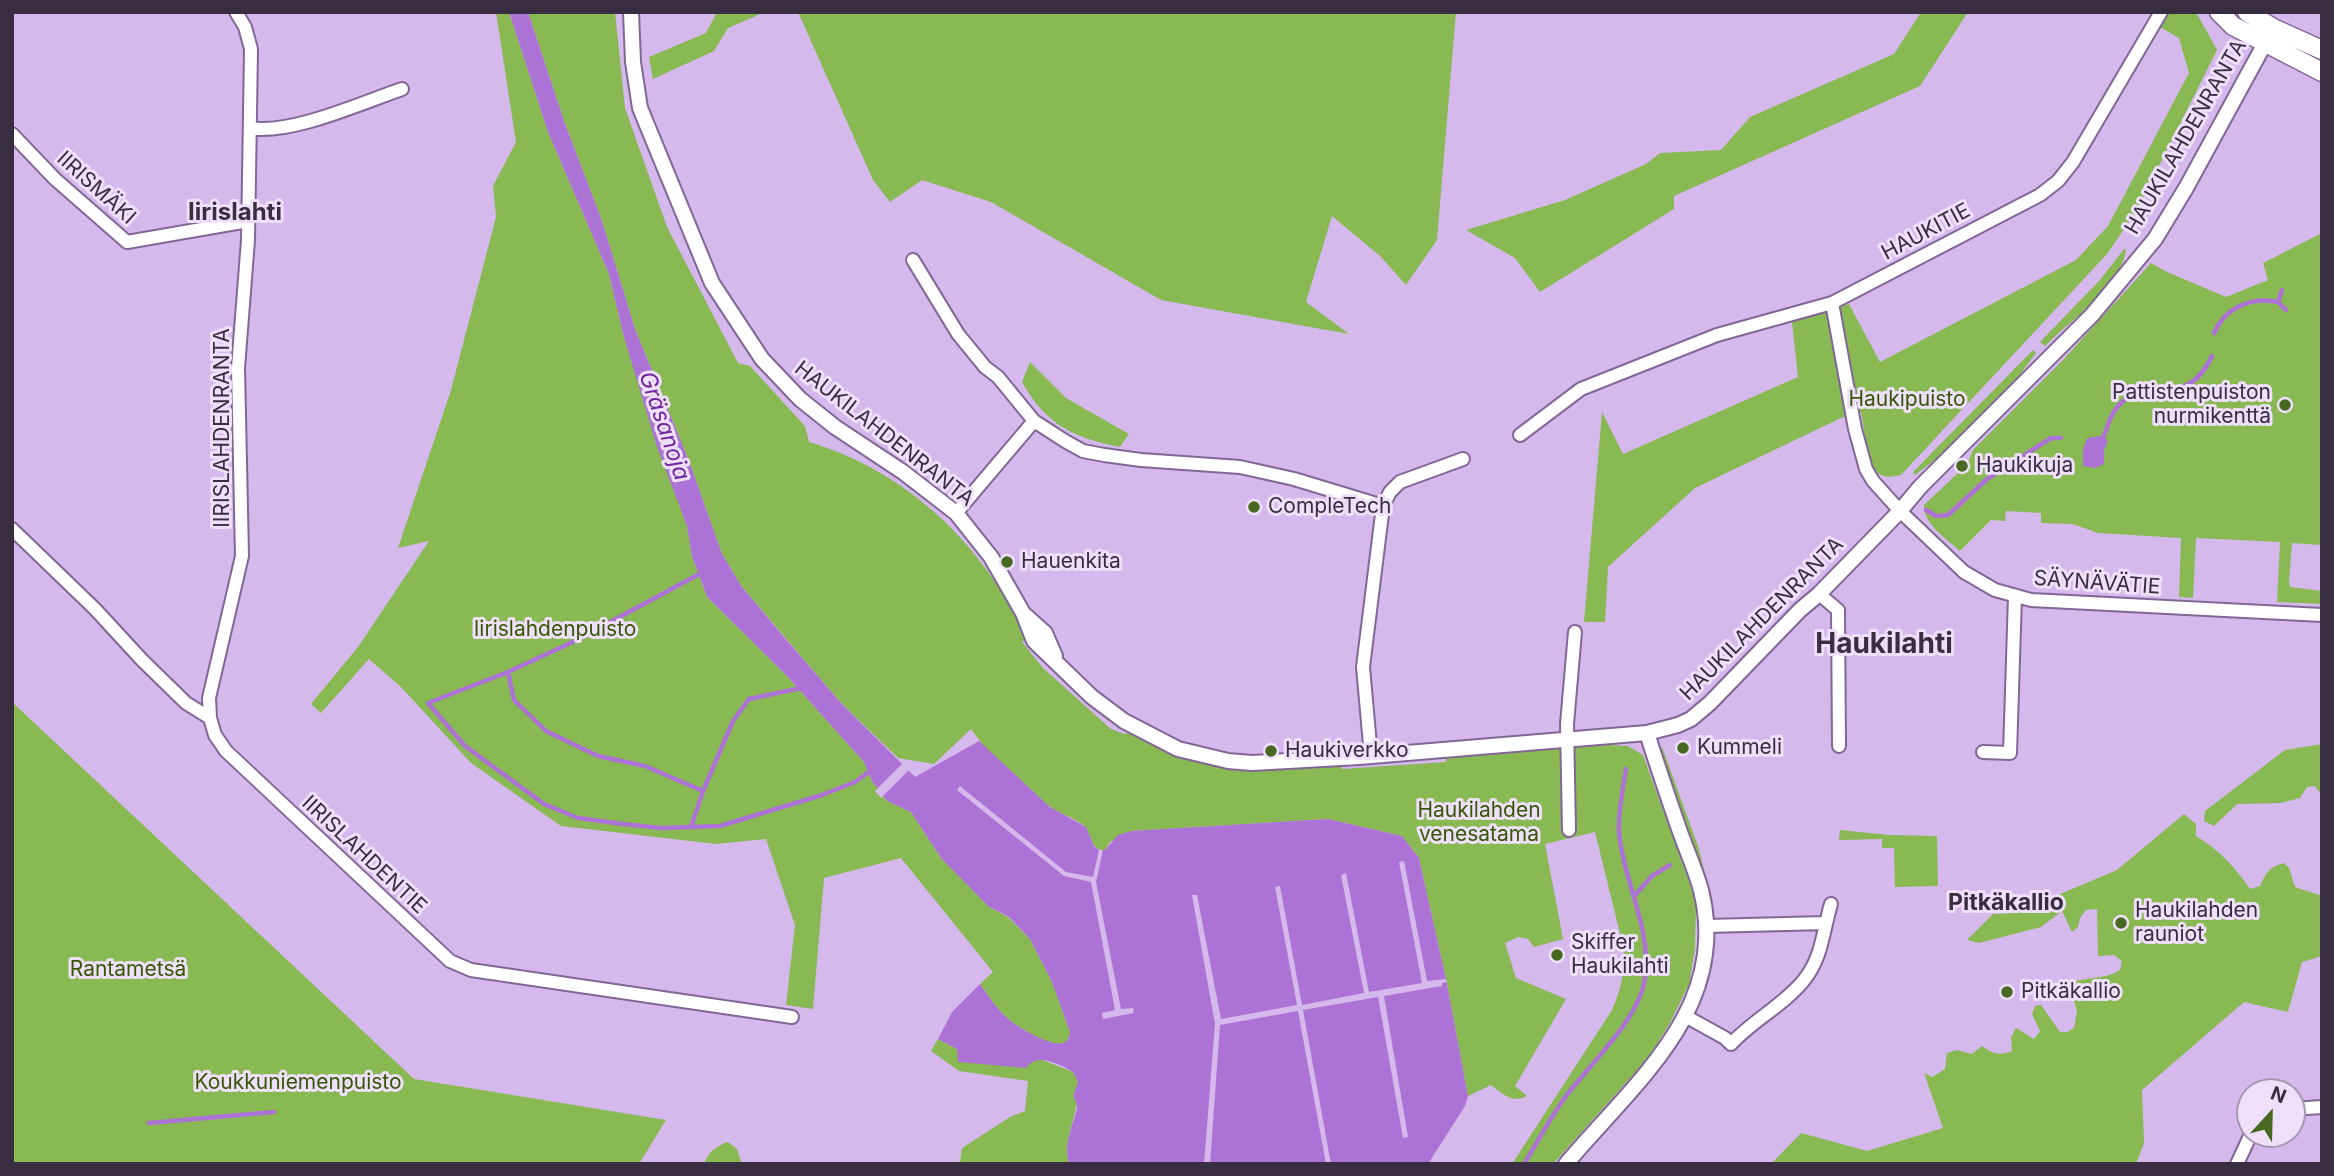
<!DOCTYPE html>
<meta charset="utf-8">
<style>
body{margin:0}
#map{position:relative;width:2334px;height:1176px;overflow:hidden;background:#d5b8ec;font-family:Inter,sans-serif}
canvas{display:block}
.frame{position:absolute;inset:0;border:14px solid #392d41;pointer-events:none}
.north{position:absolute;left:2236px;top:1078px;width:70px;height:70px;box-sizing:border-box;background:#eedffa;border:2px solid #a698b0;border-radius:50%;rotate:22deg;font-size:19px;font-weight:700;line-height:28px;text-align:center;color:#392d41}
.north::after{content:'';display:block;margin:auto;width:24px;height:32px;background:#48691f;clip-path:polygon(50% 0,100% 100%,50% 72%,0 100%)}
</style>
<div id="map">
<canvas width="2334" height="1176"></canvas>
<div class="frame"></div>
<div class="north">N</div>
</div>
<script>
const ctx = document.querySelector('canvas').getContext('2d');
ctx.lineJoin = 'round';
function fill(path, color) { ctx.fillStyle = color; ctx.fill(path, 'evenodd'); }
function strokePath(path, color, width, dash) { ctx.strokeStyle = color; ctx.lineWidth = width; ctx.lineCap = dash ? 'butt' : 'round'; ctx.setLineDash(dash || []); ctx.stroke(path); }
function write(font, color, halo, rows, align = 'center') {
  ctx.font = font + ' Inter,sans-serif'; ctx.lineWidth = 6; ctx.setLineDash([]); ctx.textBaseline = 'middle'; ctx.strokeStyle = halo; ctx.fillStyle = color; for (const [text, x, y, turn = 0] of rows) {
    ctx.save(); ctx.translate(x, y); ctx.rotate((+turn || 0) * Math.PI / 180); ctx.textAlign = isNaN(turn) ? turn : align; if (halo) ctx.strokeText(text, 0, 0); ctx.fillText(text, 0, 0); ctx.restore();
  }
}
const green = new Path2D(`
 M496,12H509L548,132L609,274L624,337L687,526L692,556L707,597L787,676L864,762L872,781L887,801L911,812L941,858L988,906L1008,917L1030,939L1052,982L1070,1032C1069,1039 1067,1043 1060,1044C1049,1046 1013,1025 1005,1016C995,1007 988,995 980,984L993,972L901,858L824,878L813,1009L786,1005L795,925L766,839L716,844L561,826L471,763L401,687L369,659L321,713L311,704L358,647L429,541L398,548L451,390L496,217L493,186L516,142Z
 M528,12H615L625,108L667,227L738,363L750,366L805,426L809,442C907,471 986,546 1026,639L1022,642L1043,668L1111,729L1124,734L1130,733L1164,749L1204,761L1339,762L1342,769L1446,762L1445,755L1608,745L1628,746L1643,755L1696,901L1695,949L1689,984L1670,1023L1649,1057L1553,1164H1512L1612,1010C1621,989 1625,972 1624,950L1595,832L1545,844L1563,939L1534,947L1528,939L1518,937L1505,943L1516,978L1566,999L1515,1086L1527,1096C1512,1104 1503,1094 1491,1085L1468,1096L1446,979L1419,858L1402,836L1328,819L1131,831L1110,842L1105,850C1089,851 1093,832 1082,824C1071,817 1059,813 1049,806C1025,788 987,753 971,729L934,764L898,758L841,703L742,587L722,554L689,461L635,329L602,221L564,121Z
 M717,12H765L728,28L714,51L653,79L649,57L706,33Z
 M798,12H1456L1437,240L1406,285L1380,256L1332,216L1306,302L1349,334L1161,300L991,202L922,180L890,202L873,180Z
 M1921,12H1968L1920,86L1674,196V209L1540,292L1515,258L1466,230L1565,200L1646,164L1660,153L1721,150L1750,117L1894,54Z
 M2165,12H2196L2217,50L2137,210L2107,254L1901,475C1893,476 1885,479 1878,473C1867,464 1864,426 1861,412L1841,418L1695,488L1608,567L1605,622H1584L1602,412L1623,454L1798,377L1792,322L1849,304L1880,362L2076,260L2108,226L2189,73L2179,38L2160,27Z
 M2322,233V545L2292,543L2289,581L2290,587L2322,591V604L2277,602L2280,542L2196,538L2193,598L2179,597L2181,538L2098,533L2073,524L2041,523V513L2006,511L2005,521L1991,520L1960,551C1947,539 1923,524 1924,505L1959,472H1964L1973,450L2063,360L2151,263L2167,272L2226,297L2268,280L2263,263Z
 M2124,249L2126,250C2120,289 2071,319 2045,346L2040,342L2100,280Z
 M2033,350L2036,353L2010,388L1957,443L1915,475L1913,472Z
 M1030,362L1066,398L1129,434L1120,447C1074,438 1046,425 1022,382Z
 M12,702L414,1079L666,1120L639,1164H12Z
 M2322,744V796L2315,786L2307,787L2300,798L2281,803L2237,804L2214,826L2204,821L2205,811L2285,750Z
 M1662,747L1698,846L1713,904L1709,905C1700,854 1678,805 1660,756Z
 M2184,814L2196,824V836C2218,849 2236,868 2250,889L2260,886C2266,873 2269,867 2284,863L2289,868L2295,887L2322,896V956L2302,962L2288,1012L2244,1002L2142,1090L2144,1143L2136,1164H1771L1801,1133L1867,1151L1943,1128L1924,1073L1932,1077L1945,1069L1947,1053L1957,1050L1972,1054L1982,1046C1993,1054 2000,1056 2012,1051L2011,1037L2016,1028L2034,1039L2040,1031L2032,1014L2035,1006L2041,1005L2060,1032H2067L2074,1028L2077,1011L2070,987L2072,982C2088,977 2106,979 2120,970L2122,961L2114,955L2098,956L2097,909L2086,910L2080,918L2078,927L2072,932L2062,911L2041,927L1979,943L1967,940L1993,914L2015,913L2117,870Z
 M1840,830L1889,835L1937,836L1938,886L1895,887L1894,848H1882V839L1839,840Z
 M938,1039L957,1049L1031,1061L1040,1059L1073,1072C1091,1095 1058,1140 1070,1164L960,1162L962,1148L1010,1117L1025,1111L1028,1081L959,1071L931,1051Z
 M728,1142L737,1149L742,1164H704C709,1151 715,1147 728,1142Z`);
const water = new Path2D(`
 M509,12H528L564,121L602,221L635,329L689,461L722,554L742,587L784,637L841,703L915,777L979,741L1050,807L1086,827L1094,846L1099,850H1105L1118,835L1131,831L1328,819L1402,836L1419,858L1446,979L1468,1096L1465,1106L1428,1164H1070C1062,1148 1073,1125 1077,1109C1078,1102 1072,1099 1074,1093C1075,1089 1077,1086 1078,1082L1073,1072C1058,1064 1038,1052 1026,1068L958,1062L957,1049L938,1039L952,1012L980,984C988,995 995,1007 1005,1016C1013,1025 1055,1050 1065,1042C1069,1040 1069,1037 1070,1032L1052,982L1030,939L1009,917L988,906L941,858L911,812L887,801L872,781L864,762L787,676L707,597L692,556L687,526L656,444L624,337L609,274L548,132Z
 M2100,436L2108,440L2104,451V464L2095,468L2083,466V450L2087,438Z`);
const pier = new Path2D(`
 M905,761L911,768L881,798L875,791Z
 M960,786L1066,872L1093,877L1099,850H1103L1096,882L1121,1009L1133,1008L1134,1013L1103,1019L1102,1013L1115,1010L1091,882L1064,876L957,790Z
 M1404,861L1427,981L1446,979L1447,982L1442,983V986L1384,996L1408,1137L1403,1138L1378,997L1303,1010L1331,1164H1326L1298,1011L1220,1025L1210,1164H1204L1215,1024L1192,895H1197L1221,1019L1297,1005L1275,887L1280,886L1302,1005L1364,993L1341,875L1346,873L1369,992L1422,983L1399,862Z`);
const stream = new Path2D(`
 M2278,302L2286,310
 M2214,333C2225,308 2251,296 2278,302L2282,290
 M2103,438C2108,426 2111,412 2121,403C2153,373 2186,411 2212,356
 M1926,510L1936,516L1948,515L1987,479L2051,438H2061
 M703,572L577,640L508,672L428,703L465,746L544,804L578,818L623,824L661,828L720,826L822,795L855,782L873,769
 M508,672L514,700L546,731L598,756L645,766L703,791L691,827
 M703,791L733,721L749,699L801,688
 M1634,896L1652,876L1670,865
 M149,1123L274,1112
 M1524,1164C1538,1141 1550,1118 1566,1096C1590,1064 1640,1018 1645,978C1652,928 1623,881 1619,832C1618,811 1623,789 1626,769`);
const minor = new Path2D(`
 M2161,12L2073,162L2058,181L2040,195L1832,303L1855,429L1866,469L1873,481L1900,511L1964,572L1995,590L2031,600L2322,615
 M250,128C291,135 361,103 402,89
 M12,134L55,179L127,242L248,221
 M913,260L958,334L985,367L998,377L1034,421L1065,441L1083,451L1104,455L1141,460L1240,467L1294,479L1383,506L1363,667L1371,756
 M1520,435L1581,389L1717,335L1832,303
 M1383,506L1390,492L1400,482L1463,459
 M956,513L1034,421
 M12,529L95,609L142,660L186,703L210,718L215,735L226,751L450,961L471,970L792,1017
 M1819,594L1838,610L1839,746
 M210,718L209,698L242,556L238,368L248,240L251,49L245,27L236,12
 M1983,752L2010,753L2015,596
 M1569,830L1567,724L1575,632
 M1707,926L1826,923
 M1687,1017L1725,1038L1731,1044C1753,1020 1784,1005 1804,980C1822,958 1823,931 1831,904
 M2292,1109L2322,1107
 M2237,1164L2251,1134`);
const tertiary = new Path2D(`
 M631,12L633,62L640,108L712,283L762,359L800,399L835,427L903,472L956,513L991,557L1023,613L1034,641L1092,697L1124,721L1178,749L1228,761L1252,763L1359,757L1647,733L1678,725L1691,719L1710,703L1800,610L1819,594L1900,511L1920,487L2092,315L2155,239L2186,188L2270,34
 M1026,616L1045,633L1055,656
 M1566,1164C1633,1084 1731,1008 1701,890C1695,869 1686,849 1679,829C1668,797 1657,765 1647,733`);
const secondary = new Path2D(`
 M2219,12L2233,26L2322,72
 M2247,12L2273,28L2322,50`);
const markers = [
 [2285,405,7,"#48691f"],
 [1962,466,7,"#48691f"],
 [1254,507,7,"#48691f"],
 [1007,562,7,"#48691f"],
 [1683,748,7,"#48691f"],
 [1271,751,7,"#48691f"],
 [2121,923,7,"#48691f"],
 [1557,955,7,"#48691f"],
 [2007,992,7,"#48691f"]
];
const streetNames = [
 ["HAUKILAHDENRANTA",2186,137,-60],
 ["IIRISMÄKI",96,188,42],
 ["HAUKITIE",1926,232,-28],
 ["IIRISLAHDENRANTA",223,428,-90],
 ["HAUKILAHDENRANTA",884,434,38],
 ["SÄYNÄVÄTIE",2097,583,4],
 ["HAUKILAHDENRANTA",1762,619,-45],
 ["IIRISLAHDENTIE",364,855,43]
];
const poiNames = [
 ["Pattistenpuiston",2271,393,"right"],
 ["nurmikenttä",2271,417,"right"],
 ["Haukikuja",1976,466],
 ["CompleTech",1268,507],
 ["Hauenkita",1021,562],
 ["Kummeli",1697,748],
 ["Haukiverkko",1285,751],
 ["Haukilahden",2135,911],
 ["rauniot",2135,935],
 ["Skiffer",1571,943],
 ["Haukilahti",1571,967],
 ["Pitkäkallio",2021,992]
];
const parkNames = [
 ["Haukipuisto",1907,400],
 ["Iirislahdenpuisto",555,630],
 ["Haukilahden",1479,811],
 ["venesatama",1479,835],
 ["Rantametsä",128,970],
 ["Koukkuniemenpuisto",298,1083]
];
const waterNames = [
 ["Gräsanoja",664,426,71]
];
const neighbourhoodNames = [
 ["Pitkäkallio",2006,903]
];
const quarterNames = [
 ["Iirislahti",235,213]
];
const districtNames = [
 ["Haukilahti",1884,645]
];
fill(green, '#89b952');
fill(water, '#ad72d5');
fill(pier, '#d5b8ec');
strokePath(stream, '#ad72d5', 4.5);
strokePath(minor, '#826796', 16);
strokePath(tertiary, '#826796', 18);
strokePath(secondary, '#826796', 21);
strokePath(minor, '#fff', 12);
strokePath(tertiary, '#fff', 14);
strokePath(secondary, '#fff', 18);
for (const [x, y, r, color] of markers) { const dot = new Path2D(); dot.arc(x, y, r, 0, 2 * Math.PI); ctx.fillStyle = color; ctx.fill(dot); strokePath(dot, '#eedffa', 2.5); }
write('21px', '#392d41', '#eedffa', streetNames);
write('21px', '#392d41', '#eedffa', poiNames, 'left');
write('21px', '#375703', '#eedffa', parkNames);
write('italic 23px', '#71269c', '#eedffa', waterNames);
write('bold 23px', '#392d41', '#eedffa', neighbourhoodNames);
write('bold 24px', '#392d41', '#eedffa', quarterNames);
write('bold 28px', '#392d41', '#eedffa', districtNames);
</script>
